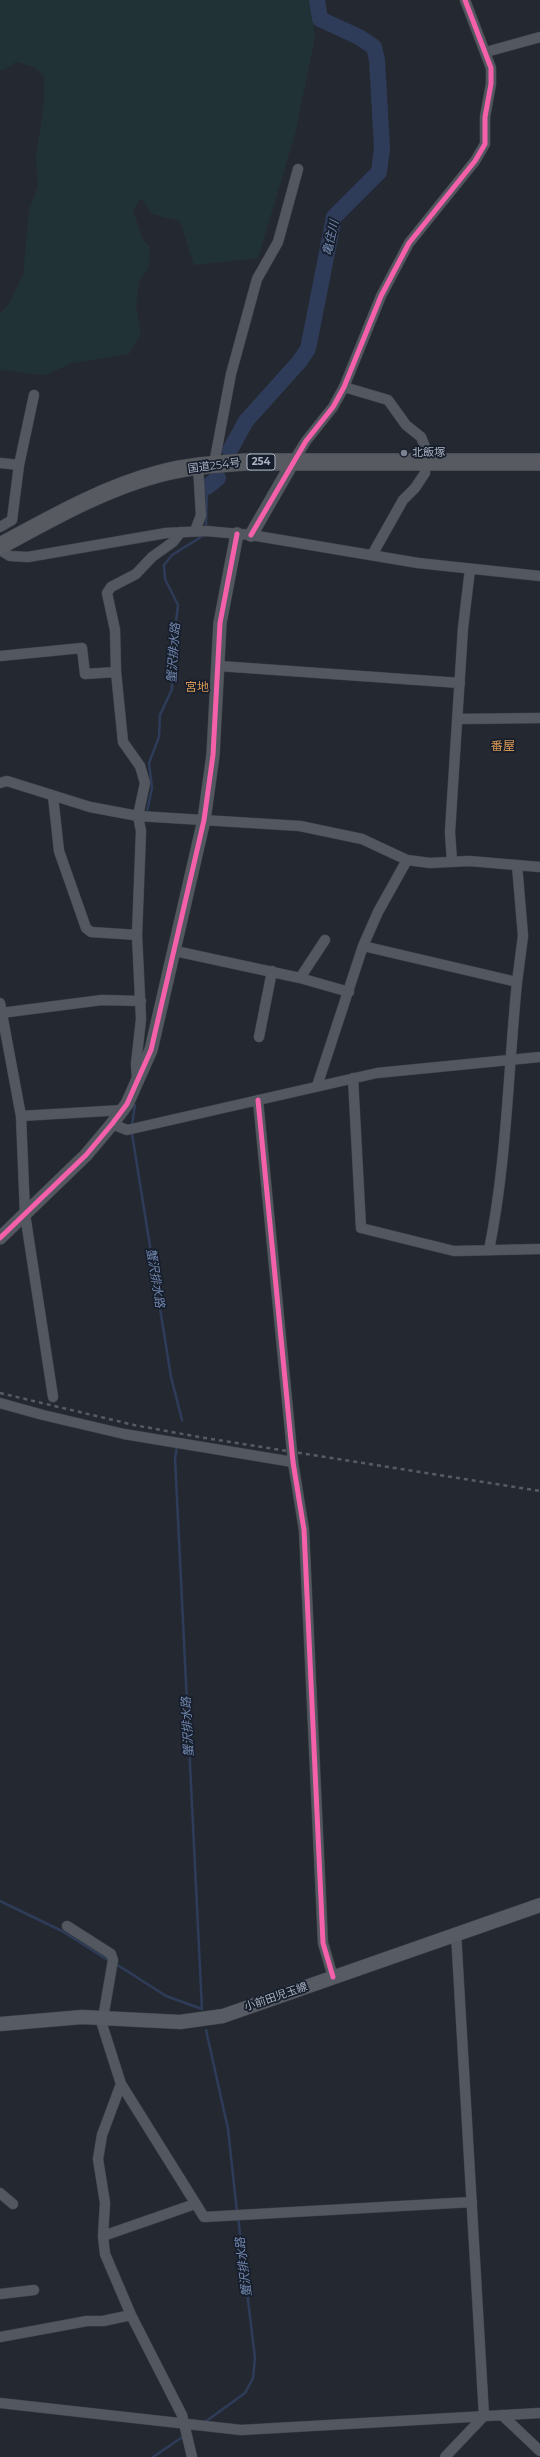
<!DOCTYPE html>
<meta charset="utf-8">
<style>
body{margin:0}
canvas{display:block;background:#242831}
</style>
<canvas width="540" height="2457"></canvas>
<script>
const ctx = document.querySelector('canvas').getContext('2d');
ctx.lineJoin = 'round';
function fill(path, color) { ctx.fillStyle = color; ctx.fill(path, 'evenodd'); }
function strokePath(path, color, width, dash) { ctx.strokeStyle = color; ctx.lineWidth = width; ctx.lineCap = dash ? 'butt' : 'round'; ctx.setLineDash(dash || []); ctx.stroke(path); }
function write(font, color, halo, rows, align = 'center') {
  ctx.font = font + ' Montserrat,"Noto Sans JP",sans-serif'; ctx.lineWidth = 3.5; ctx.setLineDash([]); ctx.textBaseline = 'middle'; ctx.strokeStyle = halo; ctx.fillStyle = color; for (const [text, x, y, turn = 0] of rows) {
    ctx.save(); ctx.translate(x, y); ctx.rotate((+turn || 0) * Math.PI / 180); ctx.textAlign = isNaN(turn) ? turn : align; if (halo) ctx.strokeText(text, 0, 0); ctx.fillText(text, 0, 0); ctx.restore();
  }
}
const green = new Path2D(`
 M0,0H310L315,37L295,134L258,258L194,265L180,221L152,214L141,198L133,210L143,240L150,247L148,269L139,281L136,306L141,333L129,354L72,363L45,375L0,370V314L10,302L23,275L29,211L38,185L36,157L44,103V75L32,66L16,62L2,71L0,69Z`);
const stream = new Path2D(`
 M206,525L207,487
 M147,811L152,788L149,763L159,737L160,715L172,689V656L178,605L165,579L164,565L172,555L201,537
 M132,1125L135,1105
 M132,1134L171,1377L182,1420
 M0,1901L62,1931L108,1960
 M116,1964L166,1996L202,2009L175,1458L177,1446
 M206,2030L228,2129L237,2212
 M205,2422L245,2393L253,2378L255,2358L238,2217
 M153,2457L184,2436`);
const river = new Path2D(`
 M230,450L246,421L299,362L308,349L334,217L379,172L382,148L377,60L374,47L359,37L320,19L317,0
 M207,487L218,478`);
const minor = new Path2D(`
 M486,52L540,37
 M344,387L388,400L406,425L421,437L426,449L425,473L415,488L403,500L372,555
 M293,462L306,441L333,407L344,387L381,296L409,243L475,161L485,144V117L491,84V68L465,0
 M0,463L19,465
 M214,464L231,374L257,279L278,242L298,169
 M0,527L12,520L19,465L34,395
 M195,531L201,515L198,466
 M0,550L10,556L28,557L166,533L206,531L251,535L418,563L540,576
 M0,656L82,648L85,674L116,672
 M219,666L460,683
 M458,719L540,718
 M0,783L7,781L90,807L138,816L300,826L362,839L407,860L430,863L469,861L540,867
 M53,796L59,851L86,928L91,932L137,935
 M452,862L450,832L463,628L470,569
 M363,946L517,982C508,1072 507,1161 489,1250
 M175,951L300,978L349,992
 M300,978L325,940
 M517,982L523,936L517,865
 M0,1003L21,1116L25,1214L53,1397
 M1,1013L102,1000L141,1001
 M259,1037L272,971
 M353,1078L361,1228L454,1251L540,1249
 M137,1079L136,1064L141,1019L137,935L141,831L138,816L145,783L140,766L123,742L116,672L115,630L107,593L111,587L136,574L152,557L173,542L181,532
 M317,1086L363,946L378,912L407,860
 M258,1100L293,1462L304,1530L323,1943L333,1977
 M21,1116L123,1110
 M112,1124L127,1130L377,1073L540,1057
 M0,1403L43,1415L124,1434L293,1462
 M67,1926L111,1954L113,1960L103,2018
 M100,2018L121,2084L204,2217L472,2202
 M121,2084L102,2135L98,2159L105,2203L103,2236L105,2254L131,2315L182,2415L192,2457
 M0,2193L13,2204
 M103,2236L195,2204
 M0,2294L34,2290
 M0,2337L87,2321H103L131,2315
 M0,2403L241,2430L540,2413
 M502,2415L540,2451
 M445,2457L484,2416L456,1933`);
const tertiary = new Path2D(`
 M251,535L293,462
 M0,1238L86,1155L112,1124L127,1104L151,1050L204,820L213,755L220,623L237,534`);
const secondary = new Path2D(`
 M0,2024L82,2017L180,2022L223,2016L540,1905`);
const trunk = new Path2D(`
 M0,546C52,518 102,489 158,474C187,466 217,464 246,462H540`);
const rail = new Path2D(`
 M0,1393L134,1425L199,1437L540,1491`);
const cycleway = new Path2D(`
 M251,535L306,441L333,407L344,387L381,296L409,243L475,161L485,144V117L491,84V68L465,0
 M258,1100L293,1462L304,1530L323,1943L333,1977
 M0,1238L86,1155L112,1124L127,1104L151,1050L204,820L213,755L220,623L237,534`);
const markers = [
 [404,453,4,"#7c8291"]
];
const shields = [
 [261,462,28]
];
const shieldNames = [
 ["254",261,462]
];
const poiNames = [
 ["北飯塚",412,453]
];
const streetNames = [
 ["国道254号",214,466,-7],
 ["小前田児玉線",276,1997,-19]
];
const waterNames = [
 ["亀住川",331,238,-77],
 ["蟹沢排水路",174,653,-86],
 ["蟹沢排水路",155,1278,81],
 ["蟹沢排水路",188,1727,-93],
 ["蟹沢排水路",244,2267,-97]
];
const neighbourhoodNames = [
 ["宮地",197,687],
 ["番屋",503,746]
];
fill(green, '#213237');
strokePath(stream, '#2e3c59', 2.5);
strokePath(river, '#2e3c59', 16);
strokePath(minor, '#40434a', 11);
strokePath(tertiary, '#40434a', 14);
strokePath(secondary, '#40434a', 15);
strokePath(trunk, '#40444d', 18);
strokePath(minor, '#535760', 10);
strokePath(tertiary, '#535760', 13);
strokePath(secondary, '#575b64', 14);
strokePath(trunk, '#575a60', 17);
strokePath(rail, '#575b62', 2.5, [4, 4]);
strokePath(cycleway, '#f560ab', 5);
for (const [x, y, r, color] of markers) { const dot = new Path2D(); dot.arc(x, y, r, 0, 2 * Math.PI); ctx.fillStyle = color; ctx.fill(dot); strokePath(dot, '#171e2b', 1.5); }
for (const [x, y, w] of shields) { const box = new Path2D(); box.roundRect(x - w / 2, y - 8, w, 16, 3); ctx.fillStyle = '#171e2b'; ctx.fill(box); strokePath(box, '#abb3c4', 1); }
write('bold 10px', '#abb3c4', null, shieldNames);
write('11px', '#abb3c4', '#171e2b', poiNames, 'left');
write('11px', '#abb3c4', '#171e2b', streetNames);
write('italic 12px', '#7287af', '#171e2b', waterNames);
write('12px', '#d79753', '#171e2b', neighbourhoodNames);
</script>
